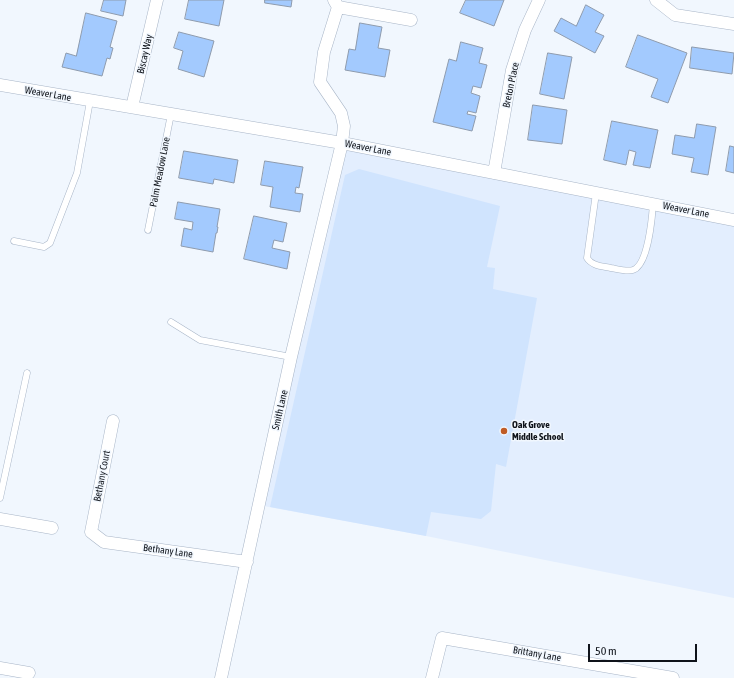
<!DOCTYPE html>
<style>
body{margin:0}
#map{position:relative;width:734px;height:678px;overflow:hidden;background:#f1f7fe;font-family:"Asap Condensed",sans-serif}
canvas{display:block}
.scale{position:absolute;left:588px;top:644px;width:109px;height:18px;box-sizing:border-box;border:2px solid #0f131a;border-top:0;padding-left:5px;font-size:12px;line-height:14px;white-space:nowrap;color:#0f131a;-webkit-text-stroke:3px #f1f7fe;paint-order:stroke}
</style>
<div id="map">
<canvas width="734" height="678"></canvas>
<div class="scale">50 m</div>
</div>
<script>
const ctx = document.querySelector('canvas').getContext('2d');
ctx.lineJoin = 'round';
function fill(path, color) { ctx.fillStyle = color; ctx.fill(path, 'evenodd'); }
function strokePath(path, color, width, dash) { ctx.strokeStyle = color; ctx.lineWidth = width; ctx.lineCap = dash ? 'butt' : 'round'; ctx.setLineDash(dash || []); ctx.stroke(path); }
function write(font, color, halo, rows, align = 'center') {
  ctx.font = font + ' "Asap Condensed",sans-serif'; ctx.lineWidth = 3; ctx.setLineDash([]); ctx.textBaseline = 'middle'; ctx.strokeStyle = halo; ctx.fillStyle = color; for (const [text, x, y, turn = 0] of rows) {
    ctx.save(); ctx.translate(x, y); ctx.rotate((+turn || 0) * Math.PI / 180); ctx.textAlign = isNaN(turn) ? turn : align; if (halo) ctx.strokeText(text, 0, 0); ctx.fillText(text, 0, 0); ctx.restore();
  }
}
const built = new Path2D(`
 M342,143L734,220V598L426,536L258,505Z`);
const green = new Path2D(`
 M359,169L500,206L487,267L495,268L493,289L537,298L506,467L496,464L491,511L481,519L431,512L426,536L270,507L345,175Z`);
const building = new Path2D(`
 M104,0H126L123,16L101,11Z
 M189,0H224L219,26L185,19Z
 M265,0H292L291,7L265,3Z
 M466,0H504L494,26L460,13Z
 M586,5L604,15L595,32L604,36L595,53L554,31L561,18L576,26Z
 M86,13L117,21L110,47L113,48L110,59L107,58L102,76L62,67L66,53L76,56Z
 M360,23L382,27L378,48L390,50L385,77L345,70L349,49L355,50Z
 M179,32L214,41L204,77L178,69L183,51L174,48Z
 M638,35L687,53L668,103L651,97L658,79L626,67Z
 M461,42L483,48L479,63L487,65L481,88L473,86L471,93L480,96L476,113L468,111L467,114L476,116L472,131L433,122L449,59L456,61Z
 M692,47L734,53L732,74L690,68Z
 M548,53L572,57L564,99L540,94Z
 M533,105L567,110L562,144L528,140Z
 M612,121L658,130L650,168L633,165L636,152L629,150L626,165L604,160Z
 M697,124L716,127L708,175L691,172L694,158L672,154L675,135L694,138Z
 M730,146L734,147V173L726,171Z
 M184,151L238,160L234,183L214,179L213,184L179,178Z
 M265,161L303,167L299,188L296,187L295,193L303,194L300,212L270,207L273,187L261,185Z
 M178,202L220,209L217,227H218L217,233H216L213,252L181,246L184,228L192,230L193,222L175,219Z
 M254,216L287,223L283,242L274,240L272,248L290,252L287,269L244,259Z`);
const service = new Path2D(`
 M596,193L587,258C592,266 602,266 611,268C617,269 627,272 633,270C648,265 652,218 653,204
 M148,230L171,114
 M14,241L44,247L50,243L77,173L90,101
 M171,322L200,340L291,357
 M0,498L27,373`);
const minor = new Path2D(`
 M656,0L675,15L734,24
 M338,7L411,20
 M0,85L342,143L734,220
 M132,107L157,0
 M494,173L512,70L525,30L539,0
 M113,421L91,532L104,542L247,562
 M0,519L52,528
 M0,668L29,673
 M221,678L291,357L342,143L344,126L341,113L320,82L324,52L338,7L334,0
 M432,678L442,638L673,678`);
const markers = [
 [504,431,4,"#bf5b25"]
];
const streetNames = [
 ["Biscay Way",145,54,-77],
 ["Breton Place",511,85,-78],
 ["Weaver Lane",48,94,10],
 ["Weaver Lane",368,148,11],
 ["Palm Meadow Lane",160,172,-79],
 ["Weaver Lane",686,210,11],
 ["Smith Lane",280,410,-77],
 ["Bethany Court",102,476,-79],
 ["Bethany Lane",168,551,8],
 ["Brittany Lane",537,654,10]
];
const poiNames = [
 ["Oak Grove",512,425],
 ["Middle School",512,437]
];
fill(built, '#e3eefe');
fill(green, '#d0e4fe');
fill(building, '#a3cafe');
strokePath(building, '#8e9bad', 1);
strokePath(service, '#a8b5c7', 7);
strokePath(minor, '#a8b5c7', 13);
strokePath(service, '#fff', 6);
strokePath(minor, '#fff', 12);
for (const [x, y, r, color] of markers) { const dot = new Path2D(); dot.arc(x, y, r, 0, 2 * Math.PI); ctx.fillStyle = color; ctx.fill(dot); strokePath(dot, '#f1f7fe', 1.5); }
write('10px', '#0f131a', '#f1f7fe', streetNames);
write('bold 10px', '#0f131a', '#f1f7fe', poiNames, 'left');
</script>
